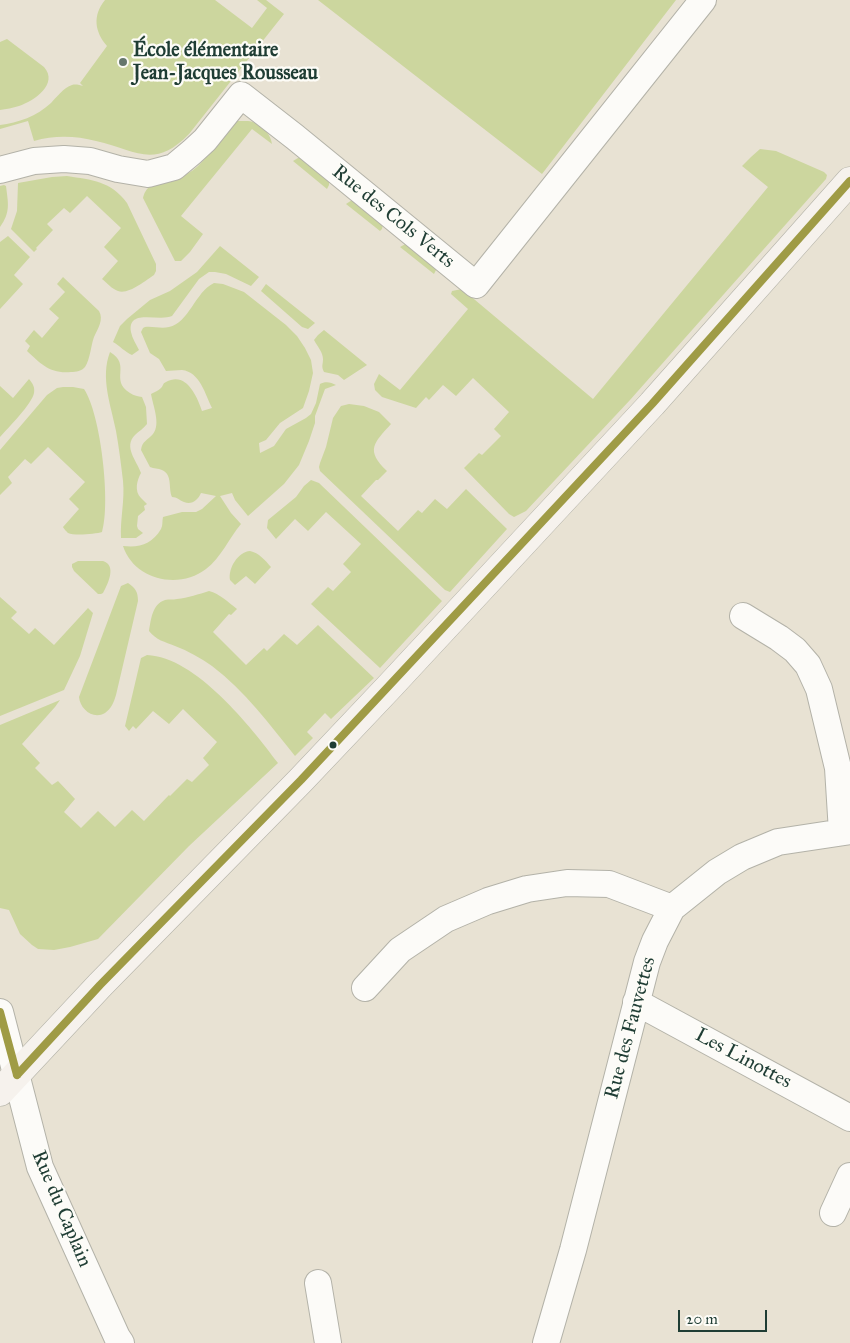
<!DOCTYPE html>
<meta charset="utf-8">
<style>
body{margin:0}
#map{position:relative;width:850px;height:1343px;overflow:hidden;background:#e8e2d3;font-family:"IM FELL Great Primer",serif}
canvas{display:block}
.scale{position:absolute;left:678px;top:1310px;width:89px;height:22px;box-sizing:border-box;border:2px solid #1f3d34;border-top:0;padding-left:6px;font-size:15px;line-height:18px;white-space:nowrap;color:#1f3d34;-webkit-text-stroke:4px #fdfcf7;paint-order:stroke}
</style>
<div id="map">
<canvas width="850" height="1343"></canvas>
<div class="scale">20 m</div>
</div>
<script>
const ctx = document.querySelector('canvas').getContext('2d');
ctx.lineJoin = 'round';
function fill(path, color) { ctx.fillStyle = color; ctx.fill(path, 'evenodd'); }
function strokePath(path, color, width, dash) { ctx.strokeStyle = color; ctx.lineWidth = width; ctx.lineCap = dash ? 'butt' : 'round'; ctx.setLineDash(dash || []); ctx.stroke(path); }
function write(font, color, halo, rows, align = 'center') {
  ctx.font = font + ' "IM FELL Great Primer",serif'; ctx.lineWidth = 4.5; ctx.setLineDash([]); ctx.textBaseline = 'middle'; ctx.strokeStyle = halo; ctx.fillStyle = color; for (const [text, x, y, turn = 0] of rows) {
    ctx.save(); ctx.translate(x, y); ctx.rotate((+turn || 0) * Math.PI / 180); ctx.textAlign = isNaN(turn) ? turn : align; if (halo) ctx.strokeText(text, 0, 0); ctx.fillText(text, 0, 0); ctx.restore();
  }
}
const green = new Path2D(`
 M105,0H215L252,28L267,8L257,0H266L284,14L189,134C154,170 136,150 96,141C76,136 55,135 34,141L28,121L0,129V125C18,123 37,116 51,103C56,98 64,87 72,85C75,84 80,85 83,86L80,83L107,46C95,32 92,16 105,0Z
 M318,0H676L542,174Z
 M7,39L44,67C59,84 34,101 19,106C13,108 6,109 0,110V42Z
 M235,121C239,121 244,121 248,121C259,122 271,133 272,144L252,129L181,216L203,234L190,252L181,261H175L143,198C144,194 145,191 149,187C166,183 185,178 198,166C212,153 221,134 235,121Z
 M760,149L776,151L824,172L827,175L826,179L630,400L526,511L514,517L509,514L464,468L479,453L482,455L501,436L494,429L509,412L473,378L456,396L443,385L429,400L426,397L416,408L382,397L375,390L374,384L379,374L400,390L468,309L451,294L452,291L462,289L593,399L768,187L742,166L751,157Z
 M298,158H302L329,182V185L327,189L293,161Z
 M67,176C92,180 111,181 127,203L156,264V271L154,275C145,281 128,295 118,291C112,289 107,283 102,279L118,261L104,247L121,228L87,196L70,213L64,208L47,224L53,230L36,248L37,249L34,252L11,229L17,211L18,183L52,177Z
 M4,185L6,186C8,203 11,212 0,227V186Z
 M352,200L383,224L382,229L380,231L346,204Z
 M8,236L30,257L14,275L23,284L0,309V242Z
 M409,242L437,268L434,274L400,247Z
 M220,246L259,277L251,286L226,274L215,272H209L199,279L172,316C159,322 127,308 131,332C132,338 136,344 139,350L132,355C125,352 120,346 113,342L120,326L127,319L150,300L170,291L197,272Z
 M63,277L99,311C104,320 98,328 94,337C91,345 90,360 85,367C82,371 76,372 71,372C50,374 41,364 27,351L30,346L25,341L34,330L42,338L59,318L49,309L65,292L57,284Z
 M214,283L223,284L244,292L286,325L297,336L305,348L311,360L313,373L309,391L303,408L280,423L266,440L259,443L260,453L274,446L286,429L306,418L311,414L316,403L320,384C325,381 331,382 336,385L325,389L315,416V423L309,441L299,465L284,484L248,516L235,500L232,493L220,496L231,513L241,524C229,538 221,558 206,569C179,590 134,580 123,546C140,548 152,544 161,529C163,525 162,521 163,517L182,512H196L202,509L216,496L201,493C198,500 192,505 184,502C179,500 177,497 172,497C168,488 173,475 162,470C158,468 154,469 150,467L141,450C142,441 148,440 153,434C161,424 153,406 151,394C154,392 158,391 161,388C164,385 162,384 166,382C186,371 197,396 202,411L212,408C205,394 200,372 182,370C176,370 171,371 166,371L159,359L150,353L141,332L143,328L145,327C153,326 161,329 169,327C189,323 195,292 214,283Z
 M266,284L315,323L308,329L302,327L261,291Z
 M324,330L367,365L344,380L338,375L324,372C321,366 323,365 323,359C323,352 317,346 314,340L318,335Z
 M110,352C132,365 109,380 130,393C134,396 138,396 142,397L146,407L147,424C143,429 139,431 135,435C123,447 137,461 141,473C137,480 134,491 141,498C143,500 145,502 147,504L144,506L145,510L138,516L137,526L138,529L143,533L136,538H121C120,519 125,500 123,481C121,464 119,448 116,431C111,405 100,378 110,352Z
 M29,379C33,384 35,387 34,393C32,404 8,428 0,437V386L13,398Z
 M63,387H73L84,389C101,414 111,504 102,532C96,534 74,536 68,533C68,533 63,528 63,527L79,509L69,499L85,482L48,447L31,464L25,459L8,477L12,483L0,495V450L47,395L57,388Z
 M349,404L364,406L379,412L391,424C374,443 365,450 387,471L378,480H376L361,496L398,531L418,510L422,513L435,499L447,509L466,489L507,529L450,592L445,590L320,471L319,467L320,463L326,447L333,418L341,406Z
 M311,480L319,483L442,601L380,668L311,604L328,587L333,591L351,572L343,564L361,544L326,512L308,531L295,519L276,539L267,528L268,520L296,497L304,486Z
 M250,551C259,553 265,560 271,567L255,584L246,576L235,585L230,580C228,568 238,552 250,551Z
 M78,561H103C117,565 108,584 103,593L101,594H98L74,571L72,567V564Z
 M128,583C135,588 138,591 138,601L116,695C114,702 111,709 105,713C93,720 80,709 79,697L121,586Z
 M209,591C220,594 228,602 237,609L231,615L229,614L213,632L246,665L264,648L267,651L284,634L297,645L318,625L374,678L331,719L325,713L307,732L313,738L295,756C270,725 245,691 212,666C201,658 188,651 175,646C165,642 156,640 149,631C151,620 152,604 165,600C169,599 173,600 177,599C188,598 199,594 209,591Z
 M0,597L17,612L11,618L29,634L35,628L54,645L88,608L93,613L80,656L64,690L0,716Z
 M147,655C196,657 251,727 278,763L189,846L98,939L70,947L54,950L38,949L32,945L20,934L9,910L0,908V725L60,700L55,707L22,744L40,763L35,768L52,785L58,781L75,799L64,812L81,828L98,811L115,827L132,810L144,821L169,795L170,796L187,779L192,782L209,765L203,758L217,742L183,709L169,724L153,711L136,729L133,726L129,731L125,726L141,658Z`);
const street = new Path2D(`
 M0,170L34,161L64,159L90,161L118,169L148,174L174,167L192,152L205,140L241,95L295,137L476,285L703,0
 M743,616L779,638L795,650L808,665L819,689L838,768L842,832
 M365,988L400,950L446,919L488,901L527,889L567,883L609,884L672,908
 M636,1002L850,1118
 M0,1012L40,1167L117,1337L121,1343
 M833,1213L850,1176
 M318,1283L328,1343
 M546,1343L573,1250L647,962L655,941L672,908L717,872L742,857L778,842L850,831`);
const secondary = new Path2D(`
 M0,1092L100,985L301,780L390,686L652,404L850,181`);
const bus1 = new Path2D(`
 M0,1012L17,1075
 M17,1075L100,985L301,780L652,404L850,181`);
const markers = [
 [123,62,5,"#65776c"],
 [333,745,4.5,"#1f3d34"]
];
const poiNames = [
 ["École élémentaire",133,51],
 ["Jean-Jacques Rousseau",133,74]
];
const streetNames = [
 ["Rue des Cols Verts",393,217,39],
 ["Rue des Fauvettes",631,1028,-75],
 ["Les Linottes",743,1059,28],
 ["Rue du Caplain",61,1209,67]
];
fill(green, '#ccd69e');
strokePath(street, '#b3b2a8', 28);
strokePath(secondary, '#b3b2a8', 29);
strokePath(street, '#fcfbf8', 26);
strokePath(secondary, '#f6f2ed', 28);
strokePath(bus1, '#9f9b45', 8);
for (const [x, y, r, color] of markers) { const dot = new Path2D(); dot.arc(x, y, r, 0, 2 * Math.PI); ctx.fillStyle = color; ctx.fill(dot); strokePath(dot, '#fdfcf7', 2); }
write('bold 20px', '#1f3d34', '#fdfcf7', poiNames, 'left');
write('20px', '#1f3d34', '#fdfcf7', streetNames);
</script>
